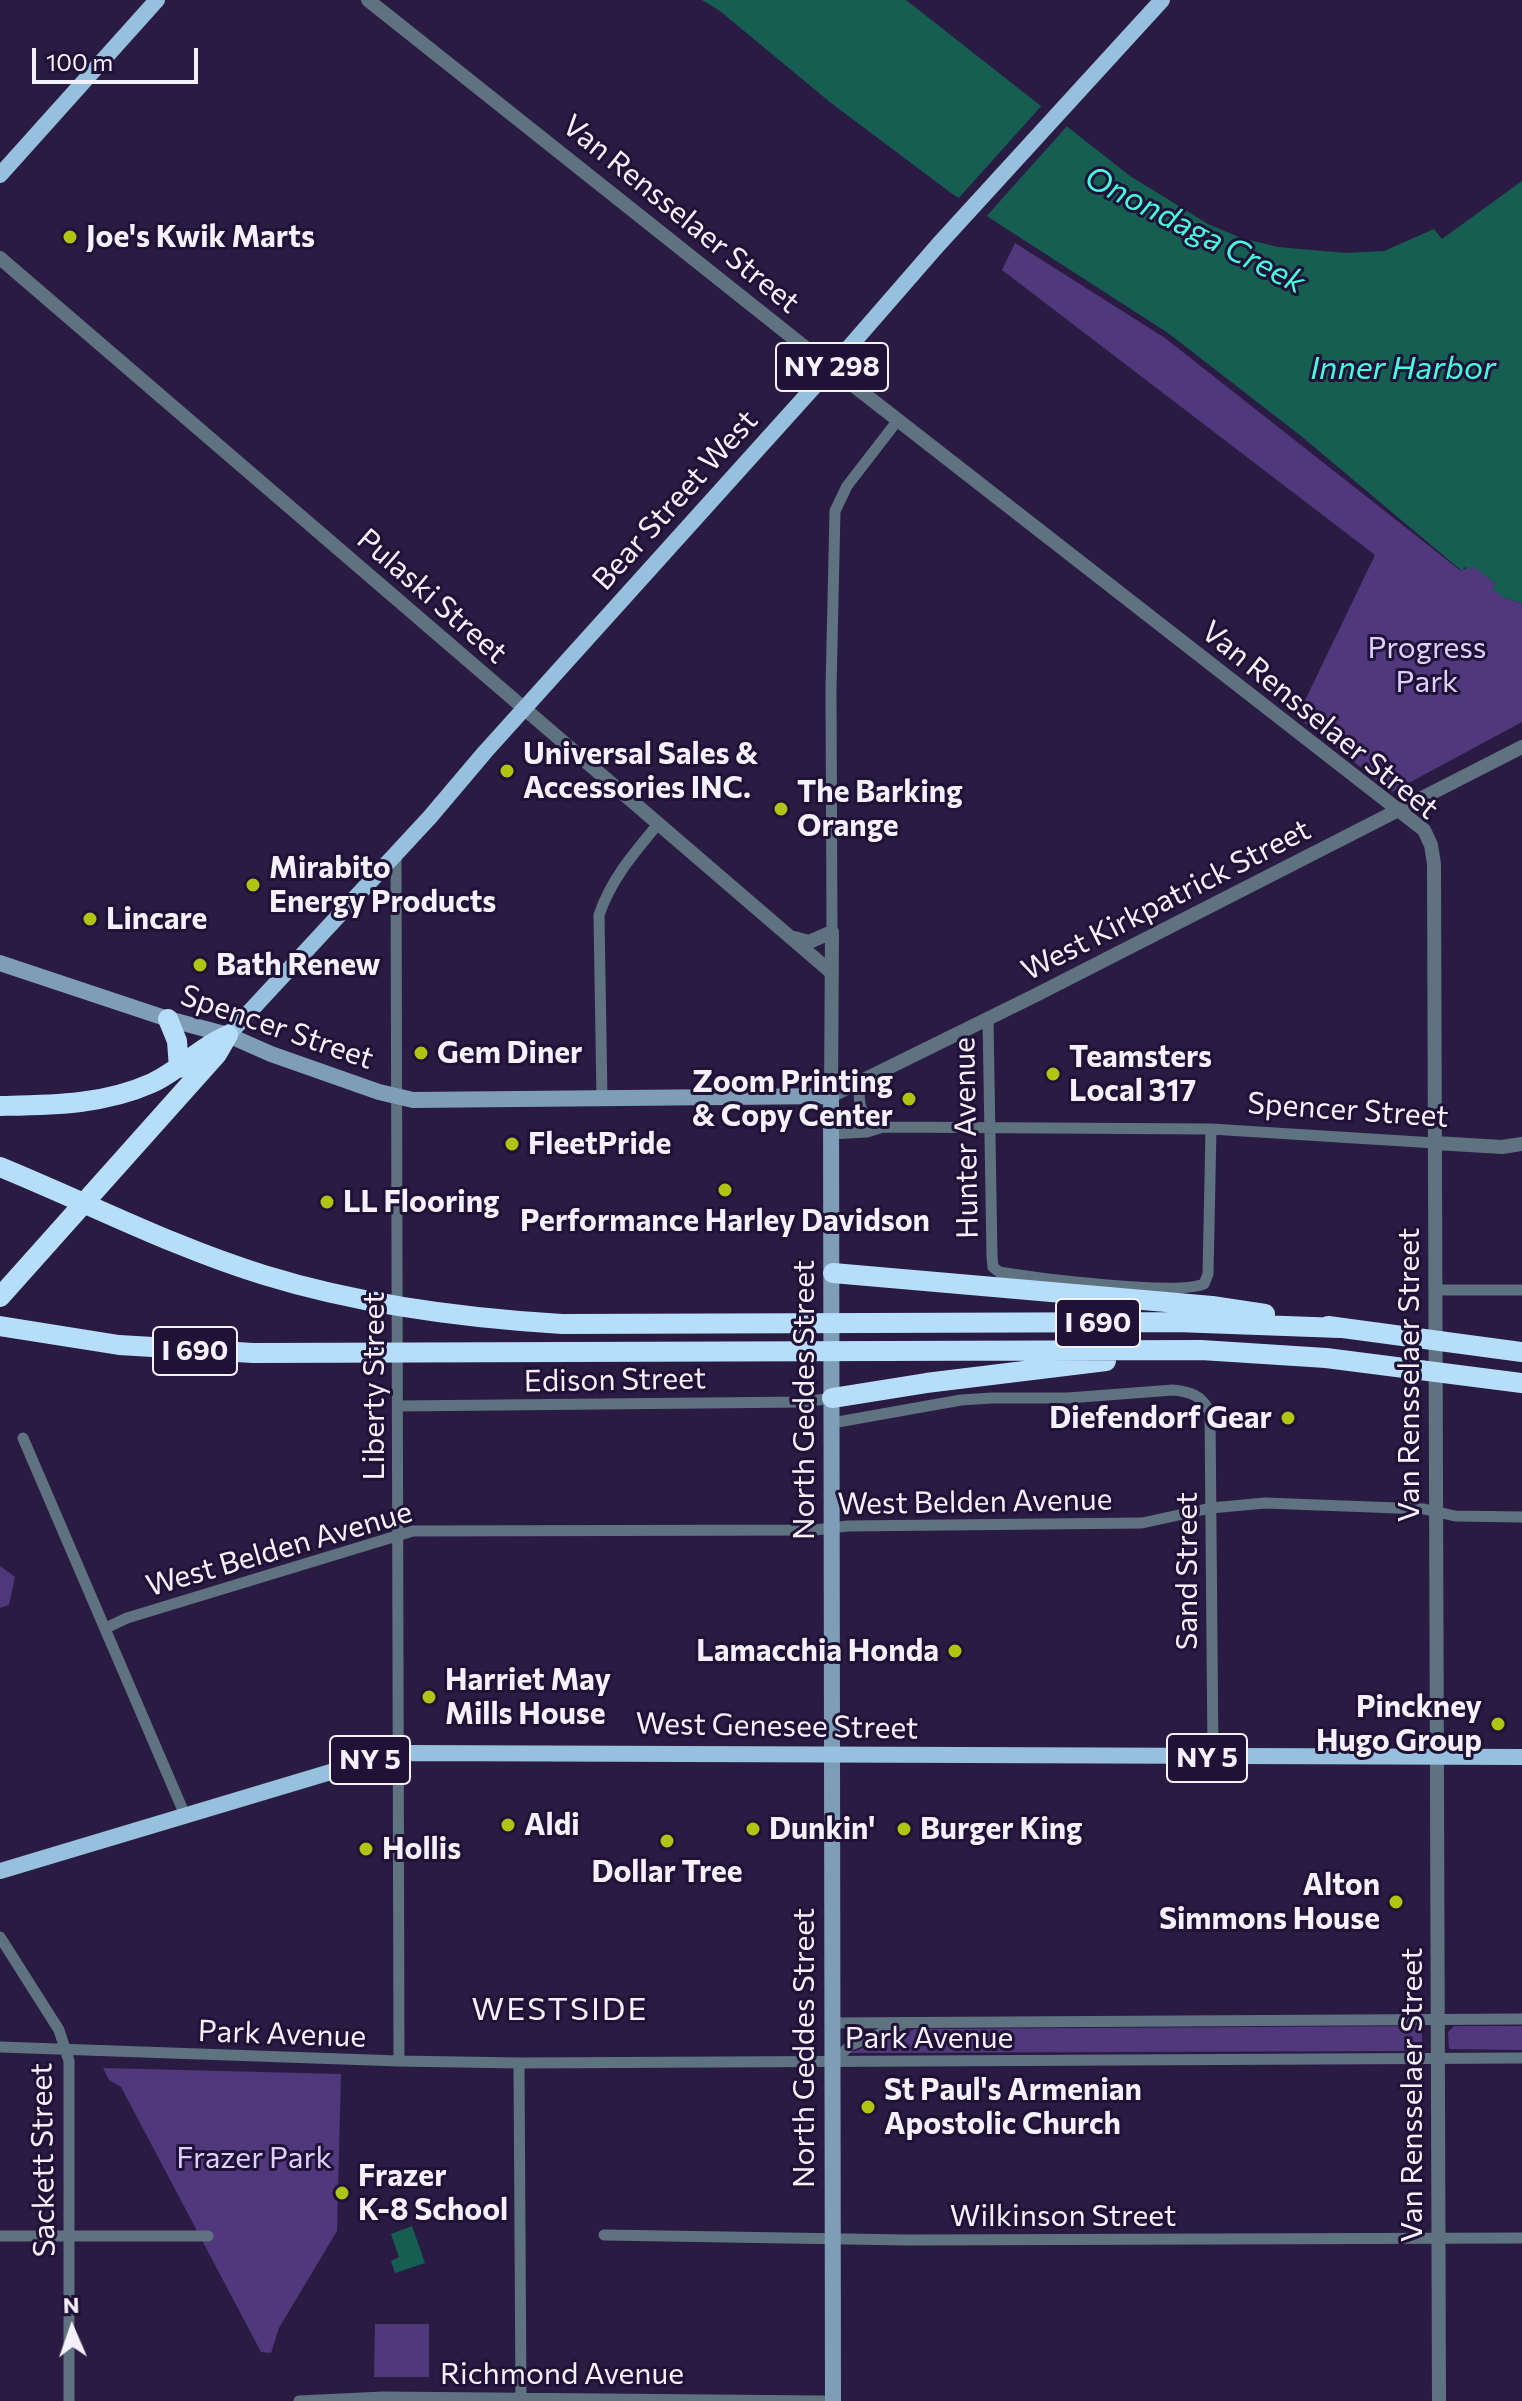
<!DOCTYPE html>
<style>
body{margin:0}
#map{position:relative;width:1522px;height:2401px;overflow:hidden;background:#2a1b42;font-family:Commissioner,sans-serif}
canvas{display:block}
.north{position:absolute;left:32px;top:2289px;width:80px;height:80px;-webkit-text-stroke:6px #201137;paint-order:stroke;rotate:358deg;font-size:22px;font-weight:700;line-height:32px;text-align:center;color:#f4f1fc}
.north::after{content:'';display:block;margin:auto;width:28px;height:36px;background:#f4f1fc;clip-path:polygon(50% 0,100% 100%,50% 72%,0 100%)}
.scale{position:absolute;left:32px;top:48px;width:166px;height:36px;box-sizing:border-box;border:4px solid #f4f1fc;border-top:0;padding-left:10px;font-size:24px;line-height:28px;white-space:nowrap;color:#f4f1fc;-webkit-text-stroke:6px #201137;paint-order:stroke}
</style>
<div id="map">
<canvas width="1522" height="2401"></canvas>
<div class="north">N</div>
<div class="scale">100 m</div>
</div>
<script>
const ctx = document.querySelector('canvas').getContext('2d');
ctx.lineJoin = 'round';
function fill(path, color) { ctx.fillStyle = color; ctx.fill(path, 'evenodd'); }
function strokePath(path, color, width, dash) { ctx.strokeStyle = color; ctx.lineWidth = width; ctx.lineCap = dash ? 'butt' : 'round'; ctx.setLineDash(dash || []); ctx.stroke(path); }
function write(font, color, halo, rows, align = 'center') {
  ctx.font = font + ' Commissioner,sans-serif'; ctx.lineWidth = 6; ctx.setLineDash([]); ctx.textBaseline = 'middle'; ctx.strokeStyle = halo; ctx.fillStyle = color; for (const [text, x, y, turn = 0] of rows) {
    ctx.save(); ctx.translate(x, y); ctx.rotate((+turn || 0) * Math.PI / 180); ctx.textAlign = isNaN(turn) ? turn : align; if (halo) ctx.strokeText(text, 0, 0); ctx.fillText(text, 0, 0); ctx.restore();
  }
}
const green = new Path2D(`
 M1015,243L1165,338L1461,571L1472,565L1496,584L1493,588L1505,598L1522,603V722L1392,792L1297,717L1375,555L1002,270Z
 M0,1566L15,1577L9,1605L0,1608Z
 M1415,2026L1422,2029V2048L1415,2051L849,2053L915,2029Z
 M1454,2026H1522V2050L1449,2049L1448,2032Z
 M103,2068L341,2074L337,2231L279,2328L271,2353L261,2352L121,2087L109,2080Z
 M375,2324H429V2377H374Z`);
const water = new Path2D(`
 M702,0H906L1130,176L1208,224L1241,238L1278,247L1346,253L1384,251L1434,229L1442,239L1522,181V603L1505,598L1492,589L1496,584L1472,566L1469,570L1465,567L1462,571L1301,436L1168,333L951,193L831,103L720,11Z
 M412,2226L425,2263L395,2273L391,2261L399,2257L391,2234Z`);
const pier = new Path2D(`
 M1044,103L1069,124L984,219L956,201Z`);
const minor = new Path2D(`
 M396,853L399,2061
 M832,932L831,689L835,511L847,486L898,420
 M988,1019L992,1256L993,1267L999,1272C1035,1278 1176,1296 1204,1284L1208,1274L1211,1129
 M860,1083C857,1107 861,1116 883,1127
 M602,1100L599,915C611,879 634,853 658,824
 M831,1134L867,1132L883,1127L1211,1129L1435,1143
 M1435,1290H1522
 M398,1406L804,1402L832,1398
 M832,1423L961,1400L992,1398H1068L1173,1390C1191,1392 1201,1395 1210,1412L1213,1758
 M23,1438L185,1815
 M106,1628L127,1618L413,1531L815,1530L848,1526L1142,1523L1211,1508L1265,1503L1424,1509L1455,1516L1522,1517
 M0,1937L59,2030L69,2061V2401
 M831,2023L1522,2019
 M0,2047L399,2061L519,2063L1522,2058
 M832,2062L851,2045L902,2025
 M519,2063L521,2401
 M604,2235L908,2240L1522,2238
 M0,2236H208
 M299,2401L383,2397L824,2401`);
const tertiary = new Path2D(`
 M368,0L831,368L1424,830L1431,845L1434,864L1439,2401
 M0,258L832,973
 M794,938L809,942L832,932L831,1096L1036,995L1522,747
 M1435,1143L1502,1147L1522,1144`);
const secondary = new Path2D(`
 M0,963L168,1019L228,1035L271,1054L379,1092L413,1100L831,1096L833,2401`);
const primary = new Path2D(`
 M0,175L157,0
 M228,1035L430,817L485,752L831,368L938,245L1162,0
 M0,1871L374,1759L405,1753L1522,1757`);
const motorway = new Path2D(`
 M168,1019L177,1041L179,1068
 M0,1106C52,1105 103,1105 152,1083C178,1071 198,1049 224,1037
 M0,1167C88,1203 173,1247 264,1275C361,1305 462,1318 562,1324L1176,1322L1340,1328
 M833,1273L1212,1306L1265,1314
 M0,1297L217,1054L228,1035
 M0,1326L119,1345L253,1353L1201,1350L1326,1358L1522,1383
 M1328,1326L1522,1352
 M832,1398L926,1383L1106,1361`);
const markers = [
 [70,237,8,"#acc612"],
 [507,771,8,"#acc612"],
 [781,809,8,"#acc612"],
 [253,885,8,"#acc612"],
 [90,919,8,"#acc612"],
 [200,965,8,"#acc612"],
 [421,1053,8,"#acc612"],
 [1053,1074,8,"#acc612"],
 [909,1099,8,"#acc612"],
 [512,1144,8,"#acc612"],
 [725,1190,8,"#acc612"],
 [327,1202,8,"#acc612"],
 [1288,1418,8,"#acc612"],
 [955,1651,8,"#acc612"],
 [429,1697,8,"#acc612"],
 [1498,1724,8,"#acc612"],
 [508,1825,8,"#acc612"],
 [753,1829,8,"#acc612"],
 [904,1829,8,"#acc612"],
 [667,1841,8,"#acc612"],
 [366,1849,8,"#acc612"],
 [1396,1902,8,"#acc612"],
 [868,2107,8,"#acc612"],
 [342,2193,8,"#acc612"]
];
const shields = [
 [832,367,112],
 [1098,1323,84],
 [195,1351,84],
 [1207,1758,80],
 [370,1760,80]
];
const shieldNames = [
 ["NY 298",832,367],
 ["I 690",1098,1323],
 ["I 690",195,1351],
 ["NY 5",1207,1758],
 ["NY 5",370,1760]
];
const streetNames = [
 ["Van Rensselaer Street",681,214,39],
 ["Bear Street West",675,500,-48],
 ["Pulaski Street",432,596,41],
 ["Van Rensselaer Street",1320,720,39],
 ["West Kirkpatrick Street",1166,900,-27],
 ["Spencer Street",277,1027,19],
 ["Spencer Street",1348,1110,4],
 ["Hunter Avenue",966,1138,-91],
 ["Van Rensselaer Street",1409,1375,-90],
 ["Edison Street",615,1380,-1],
 ["Liberty Street",374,1386,-90],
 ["North Geddes Street",804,1400,-90],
 ["West Belden Avenue",975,1502,-1],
 ["West Belden Avenue",279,1549,-16],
 ["Sand Street",1187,1571,-90],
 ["West Genesee Street",777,1726,1],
 ["Park Avenue",282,2034,2],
 ["Park Avenue",929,2038],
 ["North Geddes Street",804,2048,-90],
 ["Van Rensselaer Street",1412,2095,-90],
 ["Sackett Street",43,2160,-91],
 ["Wilkinson Street",1063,2216],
 ["Richmond Avenue",562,2374]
];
const poiNames = [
 ["Joe's Kwik Marts",86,237],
 ["Universal Sales &",523,754],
 ["Accessories INC.",523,788],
 ["The Barking",797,792],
 ["Orange",797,826],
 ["Mirabito",269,868],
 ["Energy Products",269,902],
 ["Lincare",106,919],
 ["Bath Renew",216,965],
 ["Gem Diner",437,1053],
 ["Teamsters",1069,1057],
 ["Local 317",1069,1091],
 ["Zoom Printing",893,1082,"right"],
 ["& Copy Center",893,1116,"right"],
 ["FleetPride",528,1144],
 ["LL Flooring",343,1202],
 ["Performance Harley Davidson",725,1221,"center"],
 ["Diefendorf Gear",1272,1418,"right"],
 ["Lamacchia Honda",939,1651,"right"],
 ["Harriet May",445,1680],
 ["Mills House",445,1714],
 ["Pinckney",1482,1707,"right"],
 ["Hugo Group",1482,1741,"right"],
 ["Aldi",524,1825],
 ["Dunkin'",769,1829],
 ["Burger King",920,1829],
 ["Hollis",382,1849],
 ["Dollar Tree",667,1872,"center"],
 ["Alton",1380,1885,"right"],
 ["Simmons House",1380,1919,"right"],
 ["St Paul's Armenian",884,2090],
 ["Apostolic Church",884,2124],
 ["Frazer",358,2176],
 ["K-8 School",358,2210]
];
const parkNames = [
 ["Progress",1427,648],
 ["Park",1427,682],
 ["Frazer Park",254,2158]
];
const waterNames = [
 ["Onondaga Creek",1195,230,27],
 ["Inner Harbor",1403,368]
];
const neighbourhoodNames = [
 ["WESTSIDE",560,2009]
];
fill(green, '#51377b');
fill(water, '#165e52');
fill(pier, '#2a1b42');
strokePath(minor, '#5e7280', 11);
strokePath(tertiary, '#5e7280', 14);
strokePath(secondary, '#7e9eb5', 16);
strokePath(primary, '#96c0dd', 16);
strokePath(motorway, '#b6defa', 20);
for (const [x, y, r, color] of markers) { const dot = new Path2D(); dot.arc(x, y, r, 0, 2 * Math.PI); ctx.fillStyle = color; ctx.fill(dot); strokePath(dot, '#201137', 3); }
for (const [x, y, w] of shields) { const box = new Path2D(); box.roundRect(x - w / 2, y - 24, w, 48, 6); ctx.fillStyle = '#201137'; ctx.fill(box); strokePath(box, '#f4f1fc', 2); }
write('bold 28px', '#f4f1fc', null, shieldNames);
write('30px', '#f4f1fc', '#201137', streetNames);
write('bold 30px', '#f4f1fc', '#201137', poiNames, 'left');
write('30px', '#ddd0fb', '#201137', parkNames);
write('italic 32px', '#47fddf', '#201137', waterNames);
ctx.letterSpacing = '2px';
write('32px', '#f4f1fc', '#201137', neighbourhoodNames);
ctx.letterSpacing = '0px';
</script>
